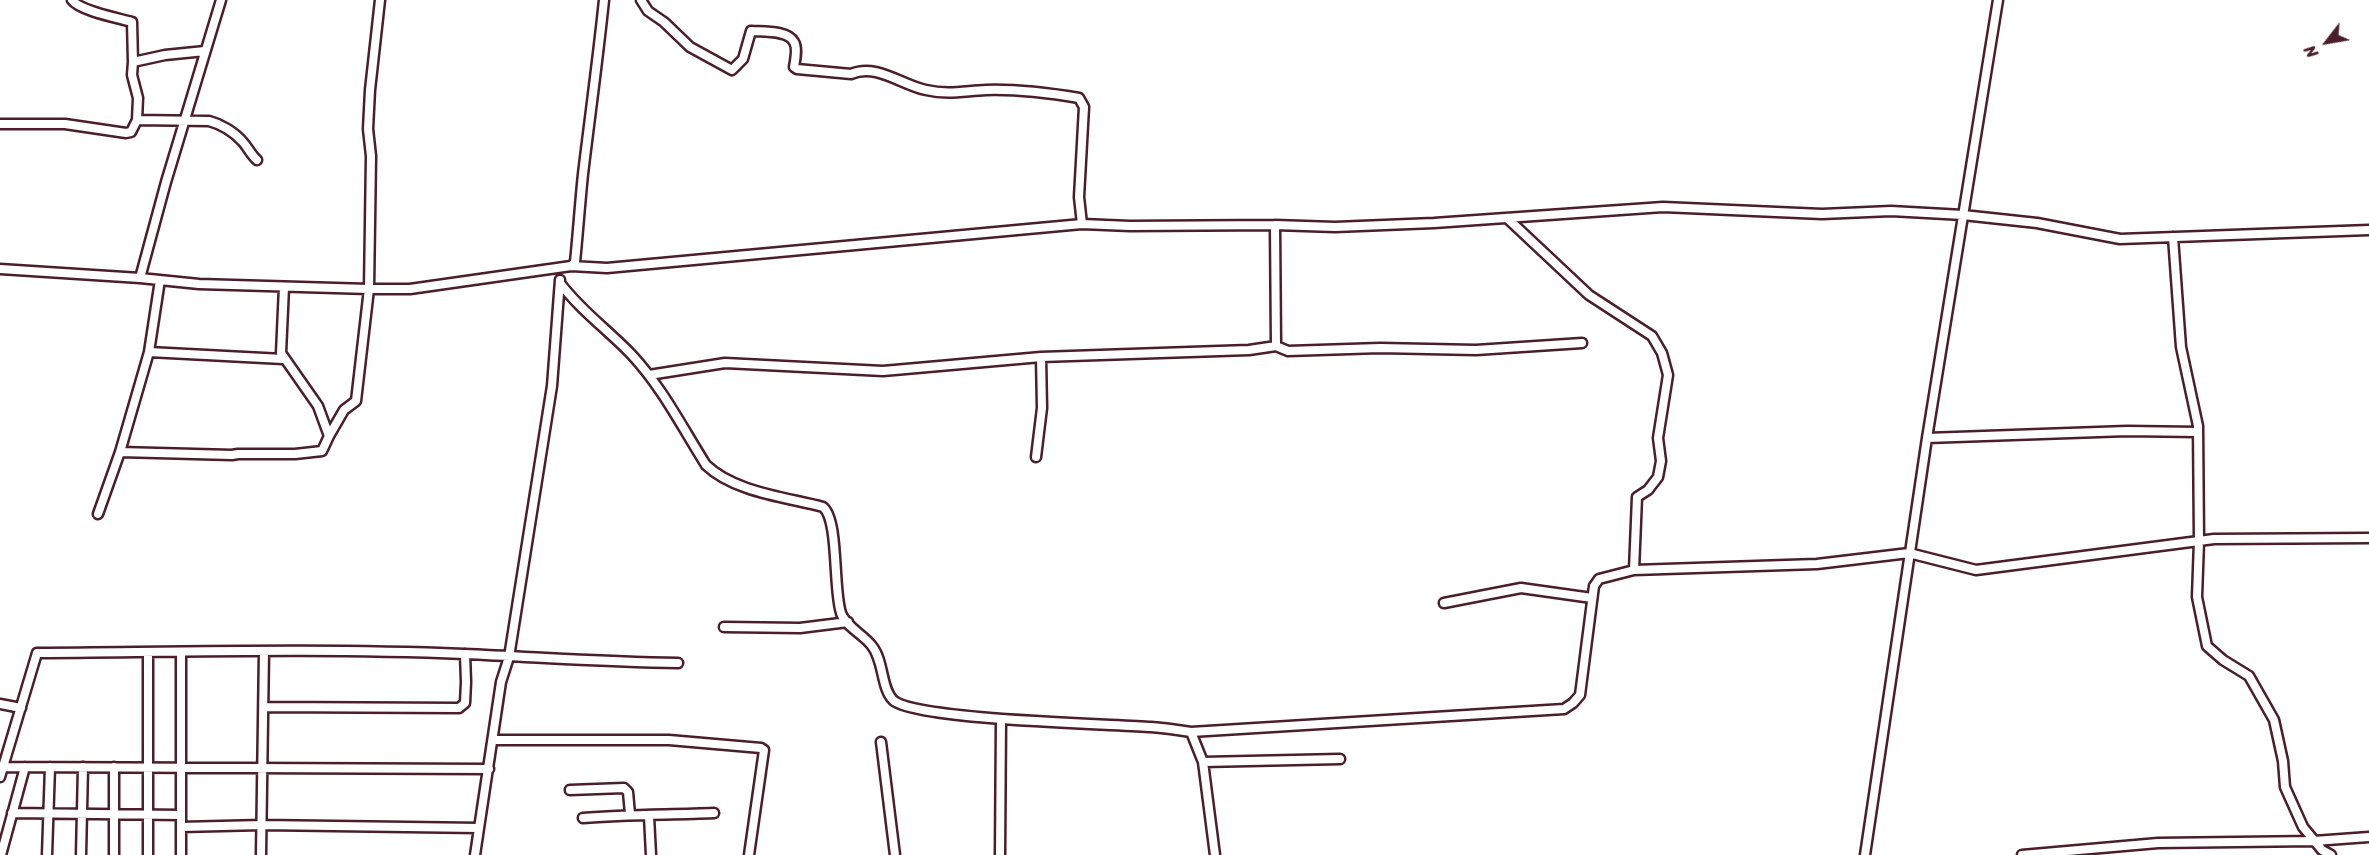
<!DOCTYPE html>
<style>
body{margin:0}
#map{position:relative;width:2369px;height:855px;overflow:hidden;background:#fff;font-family:Sriracha,sans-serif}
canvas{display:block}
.north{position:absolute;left:2297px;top:12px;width:60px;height:60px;-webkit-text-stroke:4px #fff;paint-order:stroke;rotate:239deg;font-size:16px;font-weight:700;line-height:24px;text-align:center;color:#4a1f2b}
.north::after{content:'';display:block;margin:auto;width:21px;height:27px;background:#4a1f2b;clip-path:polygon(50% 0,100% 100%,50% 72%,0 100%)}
</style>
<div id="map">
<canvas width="2369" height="855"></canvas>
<div class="north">N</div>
</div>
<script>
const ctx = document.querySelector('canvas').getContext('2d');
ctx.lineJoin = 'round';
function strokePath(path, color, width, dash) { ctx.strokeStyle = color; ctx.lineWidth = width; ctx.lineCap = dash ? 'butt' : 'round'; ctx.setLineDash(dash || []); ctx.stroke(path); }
const street = new Path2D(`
 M72,0C80,11 118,18 132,22L133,62
 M641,0L648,11L664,22L690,47L732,70L743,59L751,31C763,32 788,30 794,42C798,48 795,61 794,67L797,69L851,74C877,63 901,85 926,90C948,95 964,91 986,90C1017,89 1049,93 1079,98L1084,107L1079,197L1082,224
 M137,120L138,98L132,75L133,62L165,55L205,51
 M0,124H65L126,133L131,132L137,120L209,121C221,124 234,132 242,141C248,147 250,154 257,160
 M1507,218L1589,295L1652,336L1662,353L1668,375L1658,438L1661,461L1658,477L1648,490L1637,497L1634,570
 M1275,225L1276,346L1288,351L1380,348L1476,350L1582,343
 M2173,237L2181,347L2198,426L2199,541L2197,597L2207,646L2223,660L2249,676L2274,720L2283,761L2285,787L2303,827L2322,850L2331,855
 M571,266L575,262C578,233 580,203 583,174C590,116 598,58 604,0
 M0,269L140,278L199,284L369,289H410L571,266L607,268L1082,224L1130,226L1275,225L1335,227L1434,223L1663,207L1822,214L1891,211L1963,215L2037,223L2120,239L2369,230
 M140,278L166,182L221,0
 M560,283C580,310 608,330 631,354C662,387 682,427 706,465C734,492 785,497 823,507C839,520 833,589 841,613C845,626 864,635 872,646C884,661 881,688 893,700C914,720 1111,724 1151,727C1164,728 1178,730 1191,732L1203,762L1215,855
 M284,287L281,353L318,406L329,436L344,410L356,401L369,289L371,156L368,129L370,90L380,0
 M149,352L283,359
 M649,375L725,363L883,371L1041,357L1249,350L1276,346
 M1927,438L2127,431L2198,432
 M120,452L232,455L238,454H295L322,451L329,436
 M1036,457L1042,408L1041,357
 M98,514L120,452L149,352L160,280
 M1444,603L1521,588L1592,598
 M724,627L800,628L848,622
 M0,704L21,708
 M264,707L459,708L465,703L466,682L465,654
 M1191,732L1564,709L1573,703L1580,695L1594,586L1599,579L1634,570L1817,564L1909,553L1976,570L2214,539L2369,538
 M493,740H669L761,748L764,750L749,855
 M881,742L895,855
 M1203,762L1340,759
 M2,767L489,769
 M114,767V855
 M0,777L37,653C180,652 322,648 464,654C536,657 606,662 678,663
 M570,790L624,788L628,792L630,814
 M12,813L181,815
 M649,816L651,855
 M583,818C627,814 670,815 714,813
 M181,827L262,825L479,828
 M1,855L25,767
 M47,855L50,767
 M81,855L83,767
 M148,855V653
 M181,855V653
 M261,855L264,651
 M475,855L501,682L509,657L552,386L560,280
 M1000,855L1001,719
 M1865,855L1927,438L1998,0
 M2022,855L2158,843L2314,841L2369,837`);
strokePath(street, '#4a1f2b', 13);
strokePath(street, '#fff', 8);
</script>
